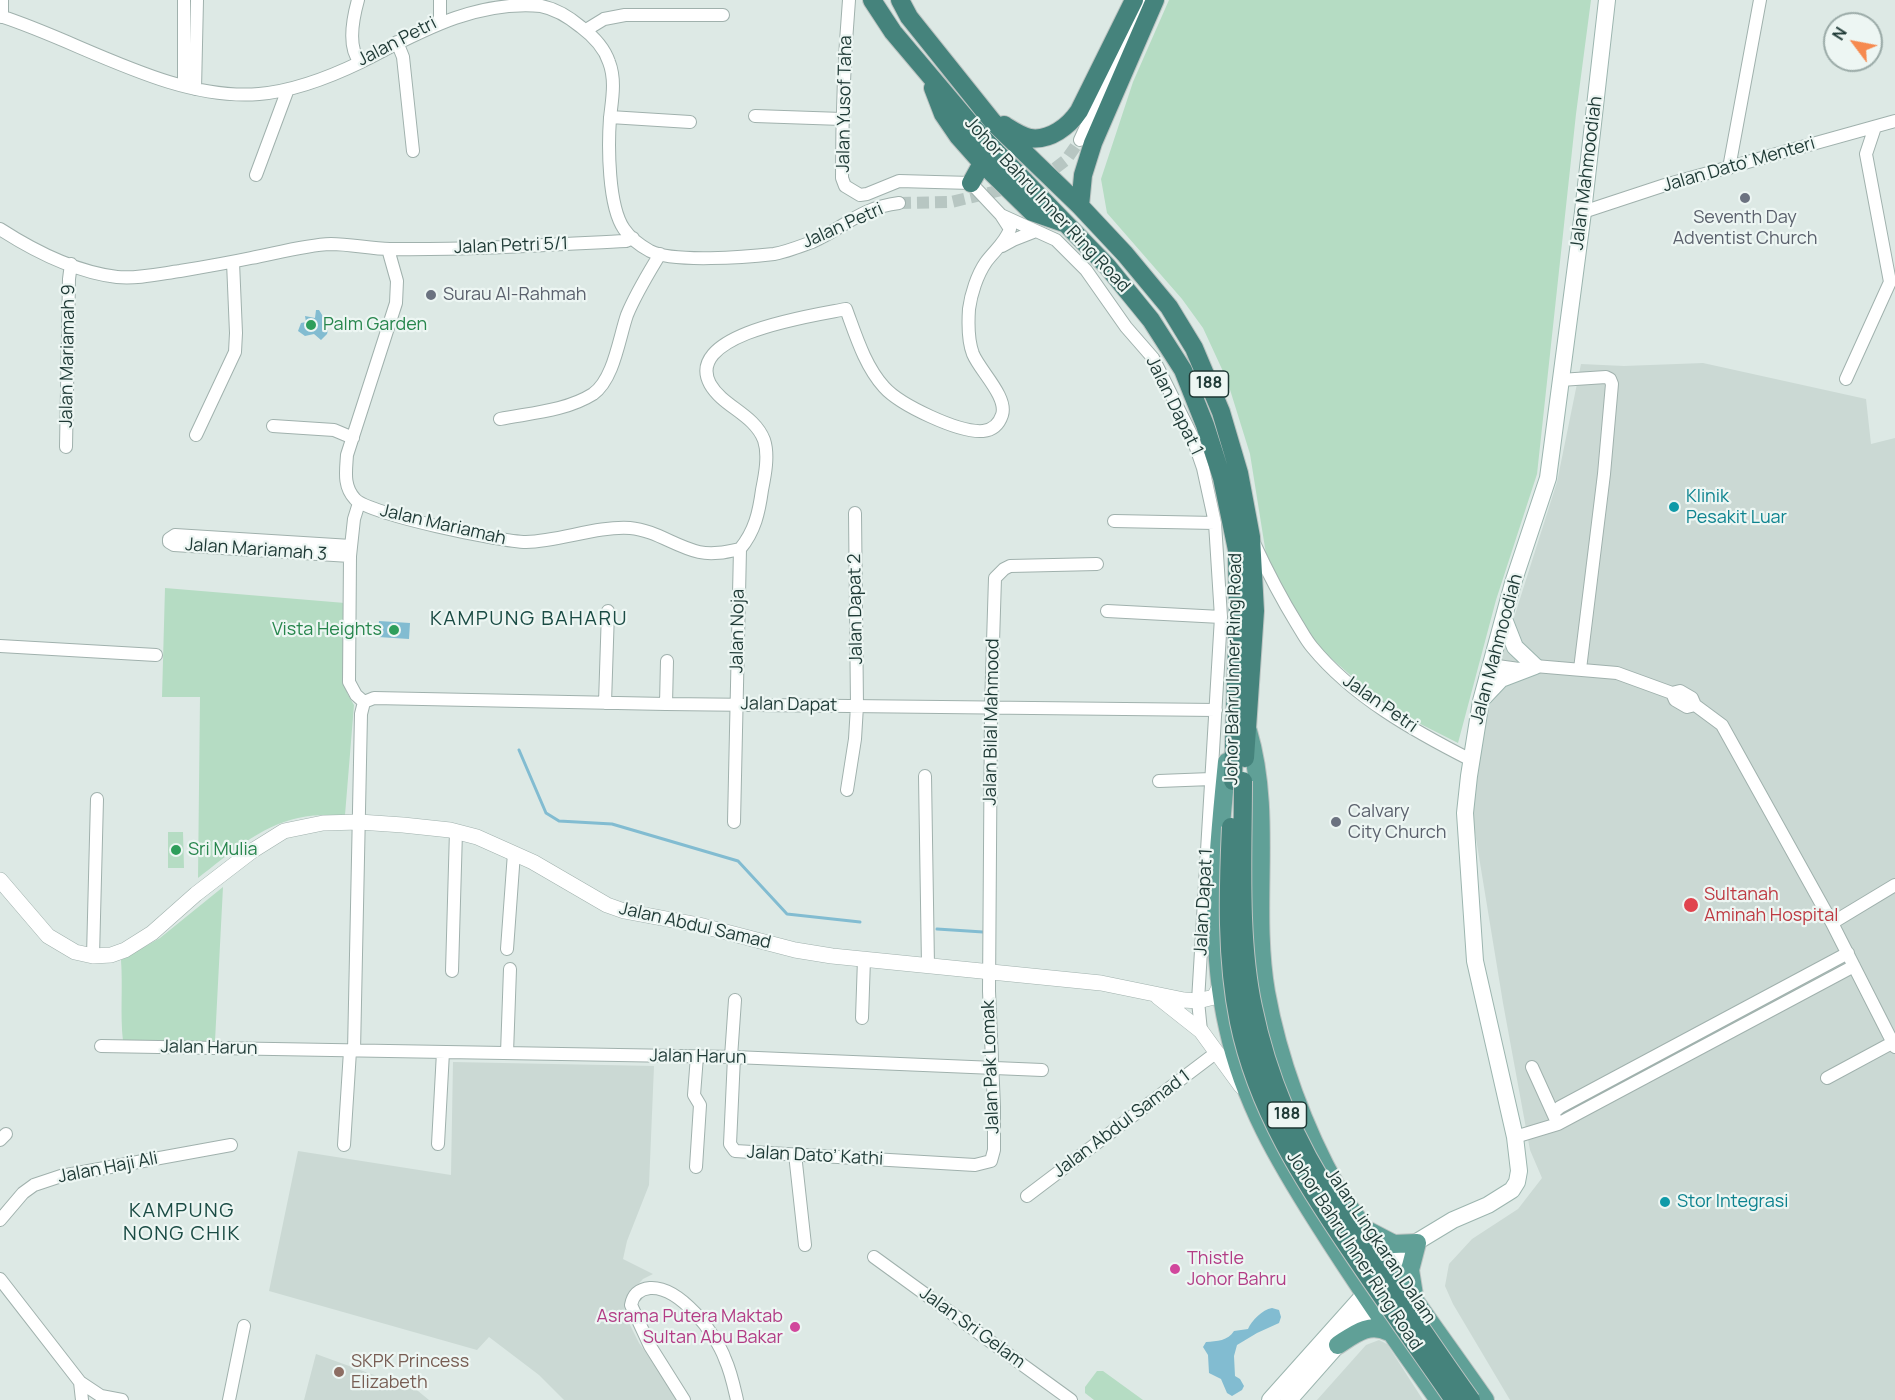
<!DOCTYPE html>
<meta charset="utf-8">
<style>
body{margin:0}
#map{position:relative;width:1895px;height:1400px;overflow:hidden;background:#dde9e5;font-family:Manrope,sans-serif}
canvas{display:block}
.north{position:absolute;left:1823px;top:12px;width:60px;height:60px;box-sizing:border-box;background:#edf6f3;border:2px solid #9aaaa7;border-radius:50%;rotate:302deg;font-size:16px;font-weight:700;line-height:24px;text-align:center;color:#1e3935}
.north::after{content:'';display:block;margin:auto;width:21px;height:27px;background:#f68a4f;clip-path:polygon(50% 0,100% 100%,50% 72%,0 100%)}
</style>
<div id="map">
<canvas width="1895" height="1400"></canvas>
<div class="north">N</div>
</div>
<script>
const ctx = document.querySelector('canvas').getContext('2d');
ctx.lineJoin = 'round';
function fill(path, color) { ctx.fillStyle = color; ctx.fill(path, 'evenodd'); }
function strokePath(path, color, width, dash) { ctx.strokeStyle = color; ctx.lineWidth = width; ctx.lineCap = dash ? 'butt' : 'round'; ctx.setLineDash(dash || []); ctx.stroke(path); }
function write(font, color, halo, rows, align = 'center') {
  ctx.font = font + ' Manrope,sans-serif'; ctx.lineWidth = 4.5; ctx.setLineDash([]); ctx.textBaseline = 'middle'; ctx.strokeStyle = halo; ctx.fillStyle = color; for (const [text, x, y, turn = 0] of rows) {
    ctx.save(); ctx.translate(x, y); ctx.rotate((+turn || 0) * Math.PI / 180); ctx.textAlign = isNaN(turn) ? turn : align; if (halo) ctx.strokeText(text, 0, 0); ctx.fillText(text, 0, 0); ctx.restore();
  }
}
const built = new Path2D(`
 M1703,363L1866,399L1871,444L1895,438V1400H1510L1453,1304L1445,1286L1449,1264L1472,1239L1518,1209L1542,1178L1530,1150L1503,1003L1471,808L1477,756L1505,646L1557,482L1581,364L1624,366Z
 M453,1062L654,1066L649,1185L627,1241L623,1259L653,1274L643,1279L626,1297L624,1313L639,1343L679,1400H564L539,1375L489,1337L477,1350L269,1291L298,1151L451,1175Z
 M1379,1340L1387,1344L1423,1400H1317L1366,1345Z
 M316,1354L418,1391L429,1400H304Z`);
const green = new Path2D(`
 M1169,0H1591L1576,114L1537,474L1496,600L1458,743L1387,707L1317,646L1284,594L1266,554L1250,454L1227,380L1203,328L1182,299L1107,213L1101,179L1133,82Z
 M165,588L345,603L347,693L354,705L345,815C330,816 313,814 298,818C260,826 228,855 198,878L200,697H162Z
 M168,832H183L184,868H168Z
 M223,887L215,1041H123C120,1014 123,987 121,960L160,938Z
 M1097,1371H1103L1143,1400H1094L1085,1393V1387Z`);
const water = new Path2D(`
 M316,310H319L324,318L322,327L328,330L327,334L321,340L314,334L305,336L298,331L301,323L306,322L305,316L315,318Z
 M379,621L410,623L409,639L378,637Z
 M1272,1308L1279,1310L1281,1317L1279,1323L1257,1333L1237,1345L1234,1356L1235,1376L1240,1379L1244,1386L1242,1390L1232,1396L1227,1393L1221,1379L1209,1373L1208,1355L1203,1347L1206,1342C1217,1341 1228,1341 1234,1331L1248,1329C1252,1320 1262,1310 1272,1308Z`);
const stream = new Path2D(`
 M519,750L546,813L559,821L612,824L738,861L787,914L860,922
 M937,929L983,932`);
const minorTunnel = new Path2D(`
 M899,203L951,202L1010,188L1053,170L1066,160L1080,140`);
const minor = new Path2D(`
 M358,0C353,18 347,47 360,62
 M849,0C844,60 842,119 842,178L845,186L860,195L867,194L899,181L971,183L1001,215L1056,240L1086,270L1126,327L1153,358L1192,436L1203,468L1215,523L1221,617L1198,1001L1201,1031
 M0,16C82,42 172,101 259,94C294,91 330,77 361,62C418,33 474,0 541,6C557,9 569,17 581,27C593,36 604,47 609,62C616,80 612,100 610,118C608,146 608,206 624,229C630,238 641,246 650,251C673,263 747,257 774,254C786,252 801,246 812,242C846,227 859,208 899,203
 M2,17V0
 M440,20V0
 M586,30L604,19L625,15H723
 M397,42L403,57L413,151
 M184,85V0
 M195,89L197,0
 M755,116L842,119
 M610,117L690,122
 M1080,140L1144,0
 M1729,168L1760,0
 M256,175L288,89
 M1583,212L1665,185L1895,121
 M0,229C34,251 76,272 117,277C137,279 159,274 180,271C204,267 227,263 251,258C277,253 305,245 331,244C351,244 371,249 390,249C469,250 547,245 626,241L633,238
 M1002,246L1013,240L1036,231
 M388,249L397,281L396,303L347,455C346,471 343,486 355,499C368,514 502,542 526,542C561,541 596,526 630,528C655,530 676,547 699,552C713,555 726,552 740,549C755,531 759,512 762,490C765,475 769,455 764,440C754,414 723,407 710,384C683,333 817,315 846,309C856,336 865,366 884,387C900,405 959,433 983,431C993,430 999,424 1002,415C1008,397 980,371 973,354C968,341 968,324 969,309C971,294 977,275 986,262C994,251 1005,243 1010,229L1001,215
 M1846,379L1890,282L1866,154L1875,127
 M1560,380L1606,377L1610,379L1612,384L1604,474L1580,669
 M500,419C530,413 566,411 593,394C614,379 619,338 627,315C636,293 648,274 660,254
 M273,426L334,430L353,438
 M196,435L235,352L236,333L233,262
 M66,447L69,279L71,264
 M359,503L354,519L350,556L349,682L356,695L364,702
 M1114,521L1215,523
 M1254,543C1267,571 1281,598 1297,624C1302,632 1306,640 1312,647C1353,697 1414,731 1471,760
 M350,556L174,545L169,542V539L175,535L351,546
 M1107,611L1221,617
 M0,646L156,655
 M1490,665L1519,669L1535,666L1617,673L1672,693L1680,691L1692,698L1695,705L1722,725L1832,923L1895,1047
 M1672,693L1675,700L1687,707L1695,705
 M364,702L374,698L666,704L1216,710
 M605,703L608,611
 M666,704L667,661
 M925,776L928,966
 M1159,781L1211,779
 M847,790L855,739L857,706L855,513
 M734,822L740,549
 M1832,923L1895,885
 M507,949L514,853
 M93,956L97,799
 M452,971L456,831
 M862,1018L864,959
 M101,1046L734,1057L1042,1070
 M354,1051L361,714L364,702
 M507,1053L510,969
 M731,1057L735,1000
 M734,1057L730,1144L735,1151L975,1165L991,1161L994,1150V1107L989,991L991,707L995,578L1004,569L1010,566L1097,564
 M1532,1067L1556,1120
 M1827,1078L1892,1043
 M1553,1113L1560,1107L1848,953
 M1515,1137L1558,1124L1854,966
 M0,1140L6,1134
 M438,1144L443,1052
 M344,1145L350,1051
 M795,1154L805,1245
 M696,1167L700,1105L694,1095L697,1056
 M1027,1196L1217,1052
 M0,1220L23,1193L34,1185L61,1176L231,1145
 M874,1257L1071,1400
 M0,1279L80,1382L101,1396L122,1400
 M80,1382L82,1400
 M229,1400L244,1326
 M684,1400L650,1346L631,1305C633,1294 640,1289 650,1288C680,1286 716,1334 725,1359C731,1372 734,1387 737,1400`);
const tertiary = new Path2D(`
 M0,880L48,936L75,952L93,956L111,955L125,950L152,933L196,894L252,851L284,831L323,823L359,822L403,825L450,830L477,837L533,862L607,905L624,911L699,925L795,950L832,956L1101,983L1184,1000L1198,1001L1214,997L1221,984
 M1158,997L1201,1031L1241,1086`);
const secondary = new Path2D(`
 M1504,619L1515,647L1535,666
 M1483,698L1501,679L1535,666
 M1270,1400L1405,1249L1453,1220L1488,1205L1512,1190L1517,1182L1519,1171L1515,1137L1475,961L1465,813L1469,776L1481,701L1513,583L1548,478L1583,212L1607,0
 M1289,1400L1380,1297`);
const primary = new Path2D(`
 M1248,731C1273,815 1251,906 1266,992C1278,1059 1304,1129 1337,1188C1347,1206 1361,1223 1373,1240C1409,1294 1448,1347 1485,1400
 M1227,762C1218,850 1208,941 1228,1028C1244,1102 1279,1161 1319,1224C1357,1284 1397,1342 1439,1400
 M1369,1231L1394,1244L1417,1243L1410,1270L1414,1295
 M1338,1345C1355,1334 1369,1322 1389,1332`);
const trunk = new Path2D(`
 M872,0L893,32L980,135L1107,266L1151,320L1183,370L1205,425L1222,478L1237,550L1238,615L1233,781
 M900,0L909,17L993,122L1080,206L1125,254L1169,307L1194,348L1221,412L1239,473L1251,537L1255,611L1245,758
 M933,88L943,114L958,136L982,163L1032,212L1064,223
 M1004,125C1012,130 1021,136 1030,138C1050,141 1069,126 1079,111L1134,0
 M971,183L982,163
 M1080,206L1083,175L1093,143L1155,0`);
const trunkBridge = new Path2D(`
 M1243,781C1243,852 1238,938 1253,1007C1267,1076 1296,1144 1335,1202C1350,1225 1366,1247 1381,1270C1411,1313 1440,1357 1471,1400
 M1231,827C1228,891 1226,958 1239,1022C1257,1109 1304,1182 1353,1254C1386,1303 1420,1351 1454,1400`);
const markers = [
 [1745,198,6,"#6b7280"],
 [431,295,6,"#6b7280"],
 [311,325,6,"#2e9e5b"],
 [1674,507,6,"#0f9aa8"],
 [394,630,6,"#2e9e5b"],
 [1336,822,6,"#6b7280"],
 [176,850,6,"#2e9e5b"],
 [1691,905,8,"#e0444e"],
 [1665,1202,6,"#0f9aa8"],
 [1175,1269,6,"#d1479c"],
 [795,1327,6,"#d1479c"],
 [339,1372,6,"#8d6e63"]
];
const shields = [
 [1209,384,39],
 [1287,1115,39]
];
const shieldNames = [
 ["188",1209,384],
 ["188",1287,1115]
];
const streetNames = [
 ["Jalan Petri",397,42,-27],
 ["Jalan Yusof Taha",845,104,-89],
 ["Jalan Dato' Menteri",1739,165,-16],
 ["Jalan Mahmoodiah",1587,173,-83],
 ["Johor Bahru Inner Ring Road",1047,205,47],
 ["Jalan Petri",843,226,-24],
 ["Jalan Petri 5/1",511,246,-2],
 ["Jalan Mariamah 9",68,356,-89],
 ["Jalan Dapat 1",1174,406,64],
 ["Jalan Mariamah",443,525,13],
 ["Jalan Mariamah 3",256,550,4],
 ["Jalan Dapat 2",856,609,-91],
 ["Jalan Noja",738,631,-89],
 ["Jalan Mahmoodiah",1497,649,-75],
 ["Johor Bahru Inner Ring Road",1234,669,-89],
 ["Jalan Petri",1380,704,35],
 ["Jalan Dapat",789,705,1],
 ["Jalan Bilal Mahmood",992,722,-89],
 ["Jalan Dapat 1",1204,902,-87],
 ["Jalan Abdul Samad",695,926,13],
 ["Jalan Harun",209,1048,1],
 ["Jalan Harun",698,1057,1],
 ["Jalan Pak Lomak",991,1067,-92],
 ["Jalan Abdul Samad 1",1122,1124,-37],
 ["Jalan Dato’ Kathi",815,1156,3],
 ["Jalan Haji Ali",108,1168,-11],
 ["Jalan Lingkaran Dalam",1380,1246,56],
 ["Johor Bahru Inner Ring Road",1354,1251,57],
 ["Jalan Sri Gelam",972,1328,36]
];
const worshipNames = [
 ["Seventh Day",1745,218,"center"],
 ["Adventist Church",1745,239,"center"],
 ["Surau Al-Rahmah",443,295],
 ["Calvary",1348,812],
 ["City Church",1348,833]
];
const leisureNames = [
 ["Palm Garden",323,325],
 ["Vista Heights",382,630,"right"],
 ["Sri Mulia",188,850]
];
const cultureNames = [
 ["Klinik",1686,497],
 ["Pesakit Luar",1686,518],
 ["Stor Integrasi",1677,1202]
];
const healthNames = [
 ["Sultanah",1704,895],
 ["Aminah Hospital",1704,916]
];
const hotelNames = [
 ["Thistle",1187,1259],
 ["Johor Bahru",1187,1280],
 ["Asrama Putera Maktab",783,1317,"right"],
 ["Sultan Abu Bakar",783,1338,"right"]
];
const educationNames = [
 ["SKPK Princess",351,1362],
 ["Elizabeth",351,1383]
];
const neighbourhoodNames = [
 ["KAMPUNG BAHARU",529,619],
 ["KAMPUNG",182,1211],
 ["NONG CHIK",182,1234]
];
fill(built, '#cbd9d4');
fill(green, '#b5dcc3');
fill(water, '#82bcd1');
strokePath(stream, '#82bcd1', 3);
strokePath(minorTunnel, '#b7c6c2', 12, [12, 6]);
strokePath(minor, '#a0b1ad', 14);
strokePath(tertiary, '#a0b1ad', 16);
strokePath(secondary, '#9cb5af', 18);
strokePath(primary, '#bcc4c2', 20);
strokePath(trunk, '#bcc4c2', 20);
strokePath(minor, '#fff', 12);
strokePath(tertiary, '#fff', 15);
strokePath(secondary, '#fff', 16);
strokePath(primary, '#60a097', 18);
strokePath(trunk, '#45837c', 18);
strokePath(trunkBridge, '#bcc4c2', 20, []);
strokePath(trunkBridge, '#45837c', 18);
for (const [x, y, r, color] of markers) { const dot = new Path2D(); dot.arc(x, y, r, 0, 2 * Math.PI); ctx.fillStyle = color; ctx.fill(dot); strokePath(dot, '#edf6f3', 2); }
for (const [x, y, w] of shields) { const box = new Path2D(); box.roundRect(x - w / 2, y - 13, w, 26, 4.5); ctx.fillStyle = '#edf6f3'; ctx.fill(box); strokePath(box, '#1e3935', 1.5); }
write('bold 16px', '#1e3935', null, shieldNames);
write('18px', '#1e3935', '#edf6f3', streetNames);
write('18px', '#5b616d', '#edf6f3', worshipNames, 'left');
write('18px', '#27864d', '#edf6f3', leisureNames, 'left');
write('18px', '#0d838f', '#edf6f3', cultureNames, 'left');
write('18px', '#be3a42', '#edf6f3', healthNames, 'left');
write('18px', '#b23c85', '#edf6f3', hotelNames, 'left');
write('18px', '#785e54', '#edf6f3', educationNames, 'left');
ctx.letterSpacing = '1.5px';
write('20px', '#1a4b44', '#edf6f3', neighbourhoodNames);
ctx.letterSpacing = '0px';
</script>
